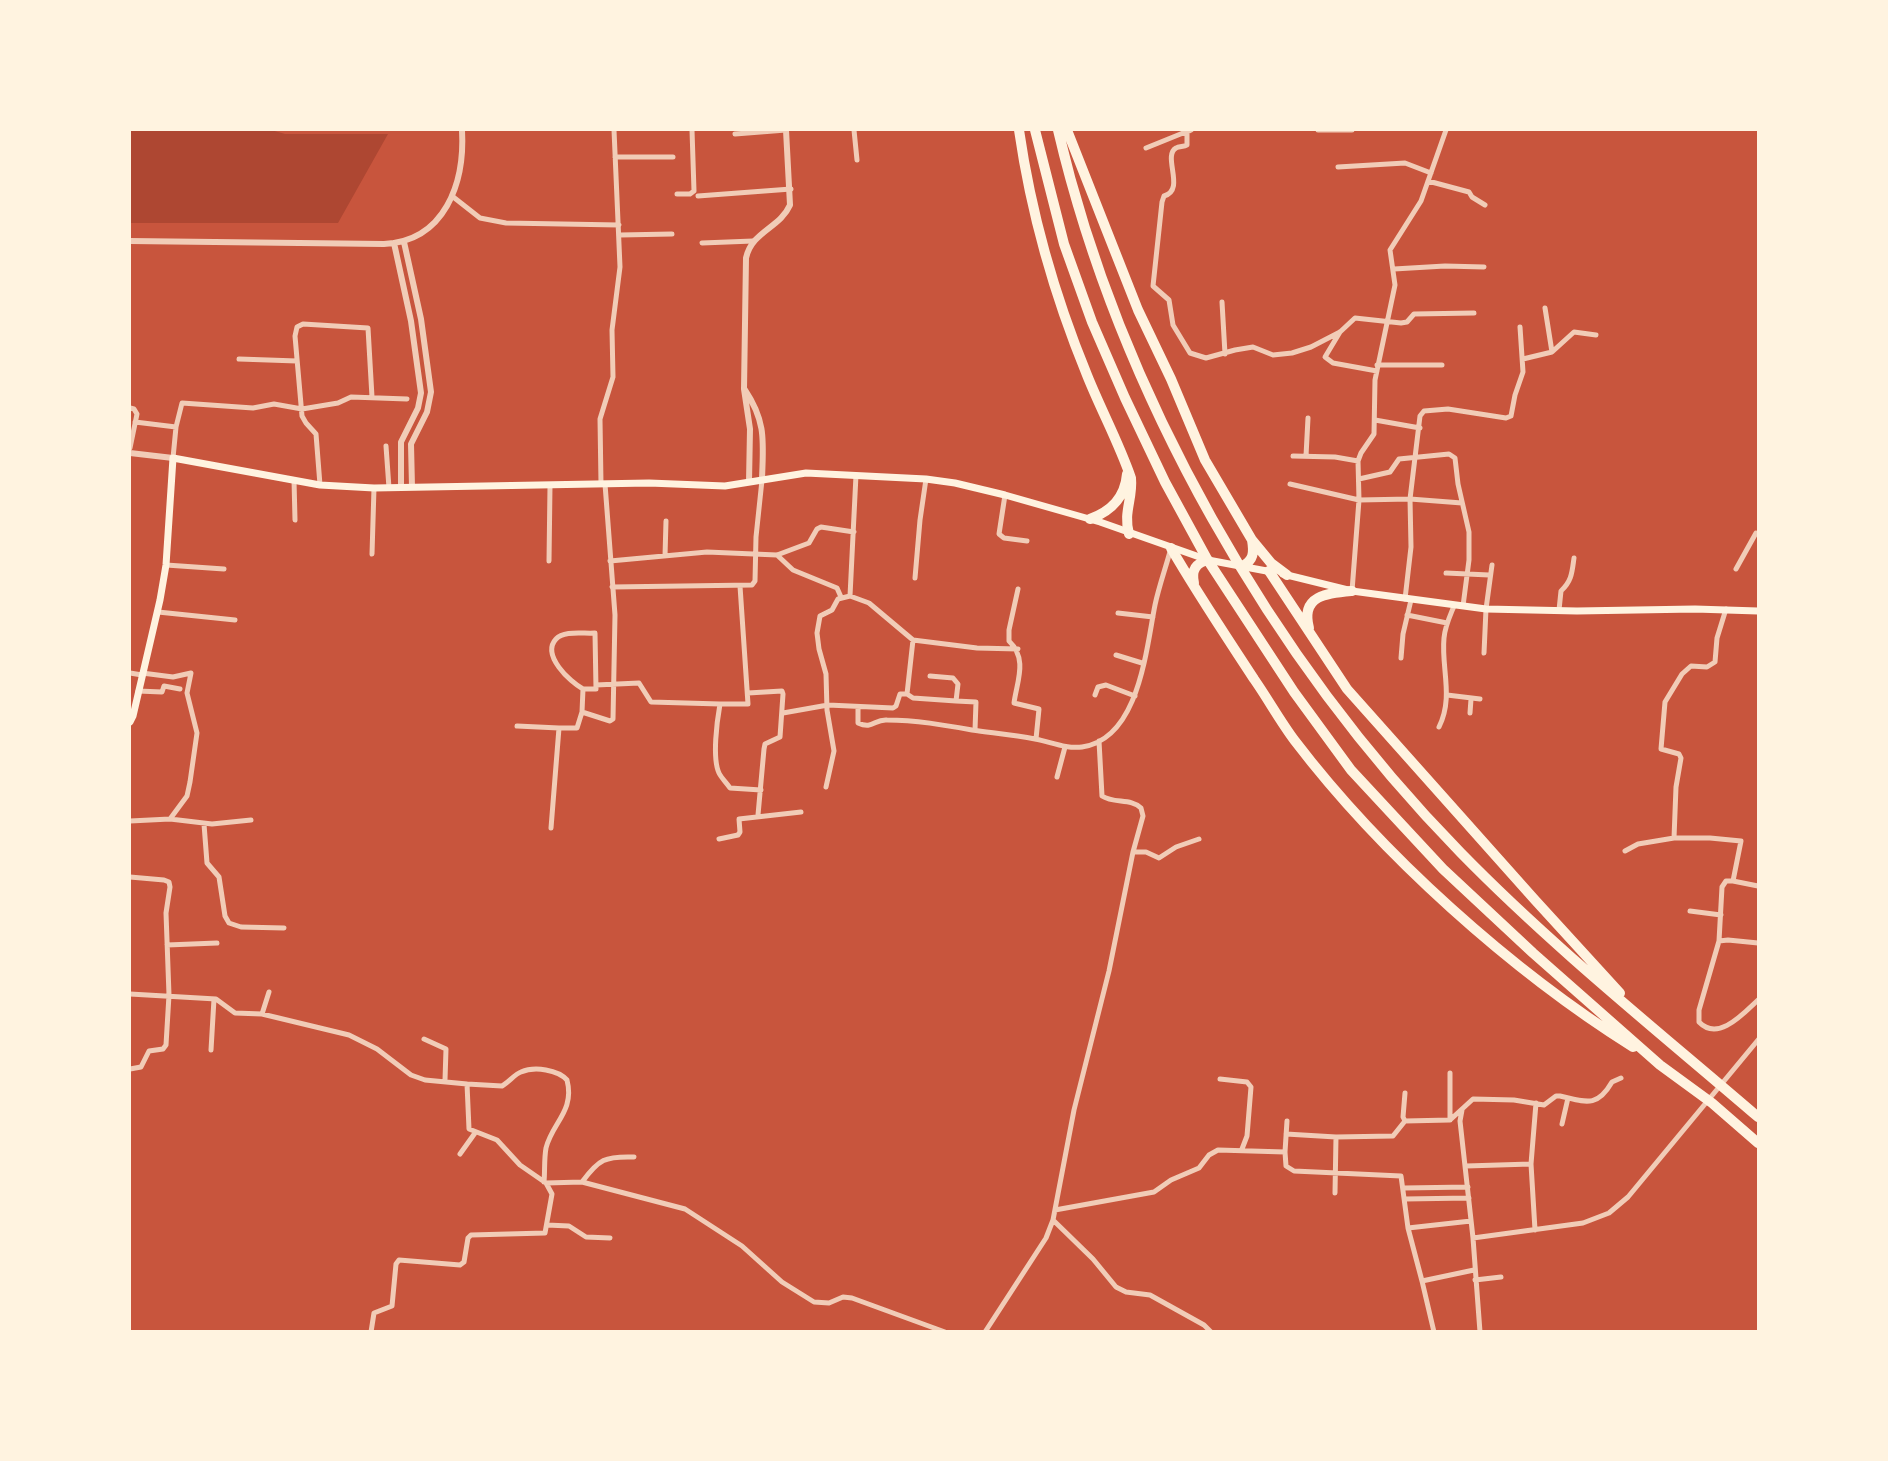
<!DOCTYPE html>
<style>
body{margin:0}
#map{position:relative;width:1888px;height:1461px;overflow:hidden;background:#c8553d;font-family:Helvetica,sans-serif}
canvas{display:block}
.frame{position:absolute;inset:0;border:131px solid #fff3e0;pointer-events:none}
</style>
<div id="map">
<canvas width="1888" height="1461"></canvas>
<div class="frame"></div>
</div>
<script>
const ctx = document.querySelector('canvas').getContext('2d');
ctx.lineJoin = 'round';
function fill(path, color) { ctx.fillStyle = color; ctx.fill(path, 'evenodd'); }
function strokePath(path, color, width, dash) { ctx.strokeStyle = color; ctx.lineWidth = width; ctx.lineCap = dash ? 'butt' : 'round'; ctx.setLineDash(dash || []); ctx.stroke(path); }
const green = new Path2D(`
 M130,130H271L285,134H388L338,223H130Z`);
const minor = new Path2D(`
 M854,130L857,160
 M1191,130L1187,132V145C1184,147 1179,146 1176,148C1162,156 1186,190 1164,196L1162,202L1153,286L1169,300L1173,325L1190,353L1206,358L1235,350L1253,347L1273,355L1292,353L1311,347L1340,332L1355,318L1401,323L1407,322L1414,314L1474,313
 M1318,130H1352
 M735,134L786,130
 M1146,148L1188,131
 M615,157H673
 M1338,167L1405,163L1431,173
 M1428,181L1469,192L1472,197L1485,205
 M677,194H690L694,191L692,130
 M452,196L480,218L506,223L619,225
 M698,196L791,189
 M620,235L672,234
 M702,243L753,241
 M1394,269L1445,266L1484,267
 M1222,302L1225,354
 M1340,332L1325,357L1333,363L1377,371
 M1552,352L1574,332L1596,335
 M239,359L297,361
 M1523,359L1552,352L1545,308
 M1377,365H1442
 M130,408L134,409L137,414L130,448
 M1375,420L1420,428
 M135,422L176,427
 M386,446L389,488
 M1293,456L1335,457L1358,461
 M1306,456L1308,418
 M173,458L176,427L182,403L253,408L274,404L302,409L338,403L351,397L407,399
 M1359,479L1390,472L1399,459L1449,454L1455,458L1458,484L1469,532V560L1463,606
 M294,480L295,520
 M601,484L600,419L613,377L612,330L620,267L614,130
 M1290,484L1359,500L1410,499L1462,503
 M320,485L316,434L306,423L302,416L295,336L297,327L303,324L368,328L372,397
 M1005,495L999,534L1004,538L1027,541
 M372,554L374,488
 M777,555L793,570L837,588L841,597
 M665,556L666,521
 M549,561L550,486
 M610,561L707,552L777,555L809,543L817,529L821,527L854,532
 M166,565L224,569
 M1736,569L1756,533
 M1446,573L1489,575
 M915,578L920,520L926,479
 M612,587L752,585L755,581L756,537L762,480
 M1018,589L1009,630V641C1028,659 1017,681 1014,703L1039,709L1036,739
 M1352,591L1359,500L1358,461L1361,453L1374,434L1375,380L1395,285L1390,250L1421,201L1446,130
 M850,596L856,475
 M1405,599L1411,547L1410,499L1420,416L1424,411L1448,409L1506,418L1511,416L1515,395L1523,372L1520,327
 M1726,609L1717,638L1715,662L1707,667L1691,666L1682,674L1665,702L1661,749L1679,754L1681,758L1676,787L1674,838H1710L1741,841L1733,881H1726L1722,887L1719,941L1699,1010V1022C1718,1042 1743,1014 1758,1000
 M1559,610L1561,591C1572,581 1572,572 1574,558
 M158,612L235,620
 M1118,613L1153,617
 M1407,615L1447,623
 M1484,653L1486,609L1492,565
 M1116,655L1142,663
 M1401,658L1403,634L1411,600
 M130,673L142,675
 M142,673L173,677L191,673L187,693L197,733L190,782L187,796L170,819
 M930,676L953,678L958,684L956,701L976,702L975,730
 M596,685L639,683L651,702L720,704C717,721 712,758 719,773C722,779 727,783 730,788L761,790
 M138,691L162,692L164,686L180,689
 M748,693L782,691L783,694L780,737L765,744L764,749L758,815
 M907,694L913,640
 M1095,695L1098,687L1106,685L1135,696
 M1447,695L1480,699
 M720,704H748L740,586
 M858,707V723C873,730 874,719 887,720C916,720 944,725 972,730C993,733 1014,735 1035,739C1051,742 1066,749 1082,747C1139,739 1146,650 1155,605C1159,586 1166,567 1171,548
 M582,712L583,689H596L595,633C584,634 564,630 556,639C541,655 570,682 583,689
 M783,713L828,705L893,708L896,706L900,694H907L913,698L956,701
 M1470,713L1471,699
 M517,726L559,728
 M1439,727C1454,697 1441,668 1444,638C1445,626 1450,616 1454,606
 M1057,777L1065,747
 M826,787L834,751L827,710L826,674L819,649L817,633L820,616L832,610L838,599L850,596L869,603L913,640L977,648L1018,649
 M130,821L170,819L212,824L251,820
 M204,824L207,863L219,877L225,916L229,923L241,927L284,928
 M551,828L559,728H577L582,712L610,721L613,719L615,615L605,484
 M719,839L738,835L740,832L739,819L801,812
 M1625,851L1638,844L1674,838
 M1133,852H1146L1159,858L1176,847L1199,839
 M130,877L164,880L169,882L170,887L166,913L169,995L166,1045L163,1049L149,1051L141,1067L130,1069
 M1733,881L1758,886
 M1690,911L1721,915
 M1719,941L1728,940L1758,943
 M167,945L217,943
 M130,994L216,999L235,1013L262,1014L349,1035L377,1049L411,1075L425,1080L467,1084L469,1129L497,1140L520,1165L546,1183L582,1182L685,1209L742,1246L782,1282L814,1302L829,1303L843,1297L852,1298L945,1332
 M262,1014L269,992
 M424,1039L446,1049L445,1080
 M211,1050L214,999
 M1220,1079L1247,1082L1251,1087L1247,1136L1242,1149
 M467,1084L502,1086C509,1082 515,1074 521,1072C535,1066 558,1070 567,1080C575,1111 552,1123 546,1148C544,1159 545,1171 544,1182
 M1462,1110L1460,1121L1473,1238L1480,1332
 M1450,1120V1073
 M1405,1121L1450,1120L1473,1099L1514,1100L1544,1105L1556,1096H1560C1586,1102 1597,1108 1612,1082L1621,1078
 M1562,1124L1568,1098
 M1286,1134L1336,1137
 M1285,1152L1287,1121
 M460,1154L475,1133
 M1466,1166L1531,1164
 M582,1182C599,1159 605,1156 634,1157
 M1404,1188L1468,1187
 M1335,1193L1336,1137L1393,1136L1405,1121L1403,1117L1405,1093
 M1405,1199L1469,1198
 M1055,1210L1154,1192L1171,1180L1199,1168L1209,1155L1218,1150L1285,1152L1286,1166L1294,1171L1401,1176L1408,1228L1422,1281
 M1053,1220L1093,1259L1116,1287L1126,1292L1150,1295L1204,1325L1211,1332
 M547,1225L569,1226L586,1237L610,1238
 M1408,1228L1471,1221
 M1535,1230L1531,1164L1536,1103
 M1473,1238L1583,1223L1609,1213L1628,1197L1758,1040
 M1475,1280L1501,1277
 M371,1332L374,1313L392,1306L396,1264L399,1260L460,1265L464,1262L468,1238L471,1235L545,1233L552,1194L546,1183
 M985,1332L1046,1238L1053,1220L1074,1110L1109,971L1133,852L1143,816L1141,808C1131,798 1114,804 1102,796L1099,741
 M1434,1332L1422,1281L1474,1270`);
const tertiary = new Path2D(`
 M130,241L384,244C445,241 465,183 462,130
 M404,242L421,319L431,392L427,412L411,444L412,487
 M394,243L411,321L421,393L418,408L401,442V488
 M745,390C767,423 763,443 762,480
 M130,453L173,458
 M749,482L750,429L744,389L746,258C752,231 780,228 790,205L786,130`);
const secondary = new Path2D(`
 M1283,574L1352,591L1486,609L1577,611L1695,609L1758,611
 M130,722L133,716L160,600L166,565L173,458L320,485L374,488L649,483L725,486L806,473L926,479L955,483L1005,495L1100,522L1208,560L1272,572`);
const motorway = new Path2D(`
 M1019,130C1031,213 1055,297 1087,375C1101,410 1119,443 1131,478C1133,499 1123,512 1129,534
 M1035,130L1064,244L1092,322L1125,398L1165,482L1207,559L1294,692L1351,770L1443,869L1533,953L1660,1065L1712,1103L1758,1143
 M1058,130C1120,394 1272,660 1461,853C1554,948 1658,1031 1758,1117
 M1067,130L1138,310L1171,379L1205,460L1252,540L1271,563L1287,575
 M1090,519C1111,511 1125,498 1127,474
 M1171,548C1197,593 1226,636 1254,679C1268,699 1280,721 1295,741C1382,855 1512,971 1633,1047
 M1242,566C1254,561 1254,552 1252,540
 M1269,571L1347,689L1535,900L1620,993
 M1194,583C1191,570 1196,563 1208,560
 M1309,628C1300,595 1328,593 1352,591`);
fill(green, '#ae4732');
strokePath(minor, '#f1ccb7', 5);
strokePath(tertiary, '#f1ccb7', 6);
strokePath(secondary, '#fff3e0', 7);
strokePath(motorway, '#fff3e0', 10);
</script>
